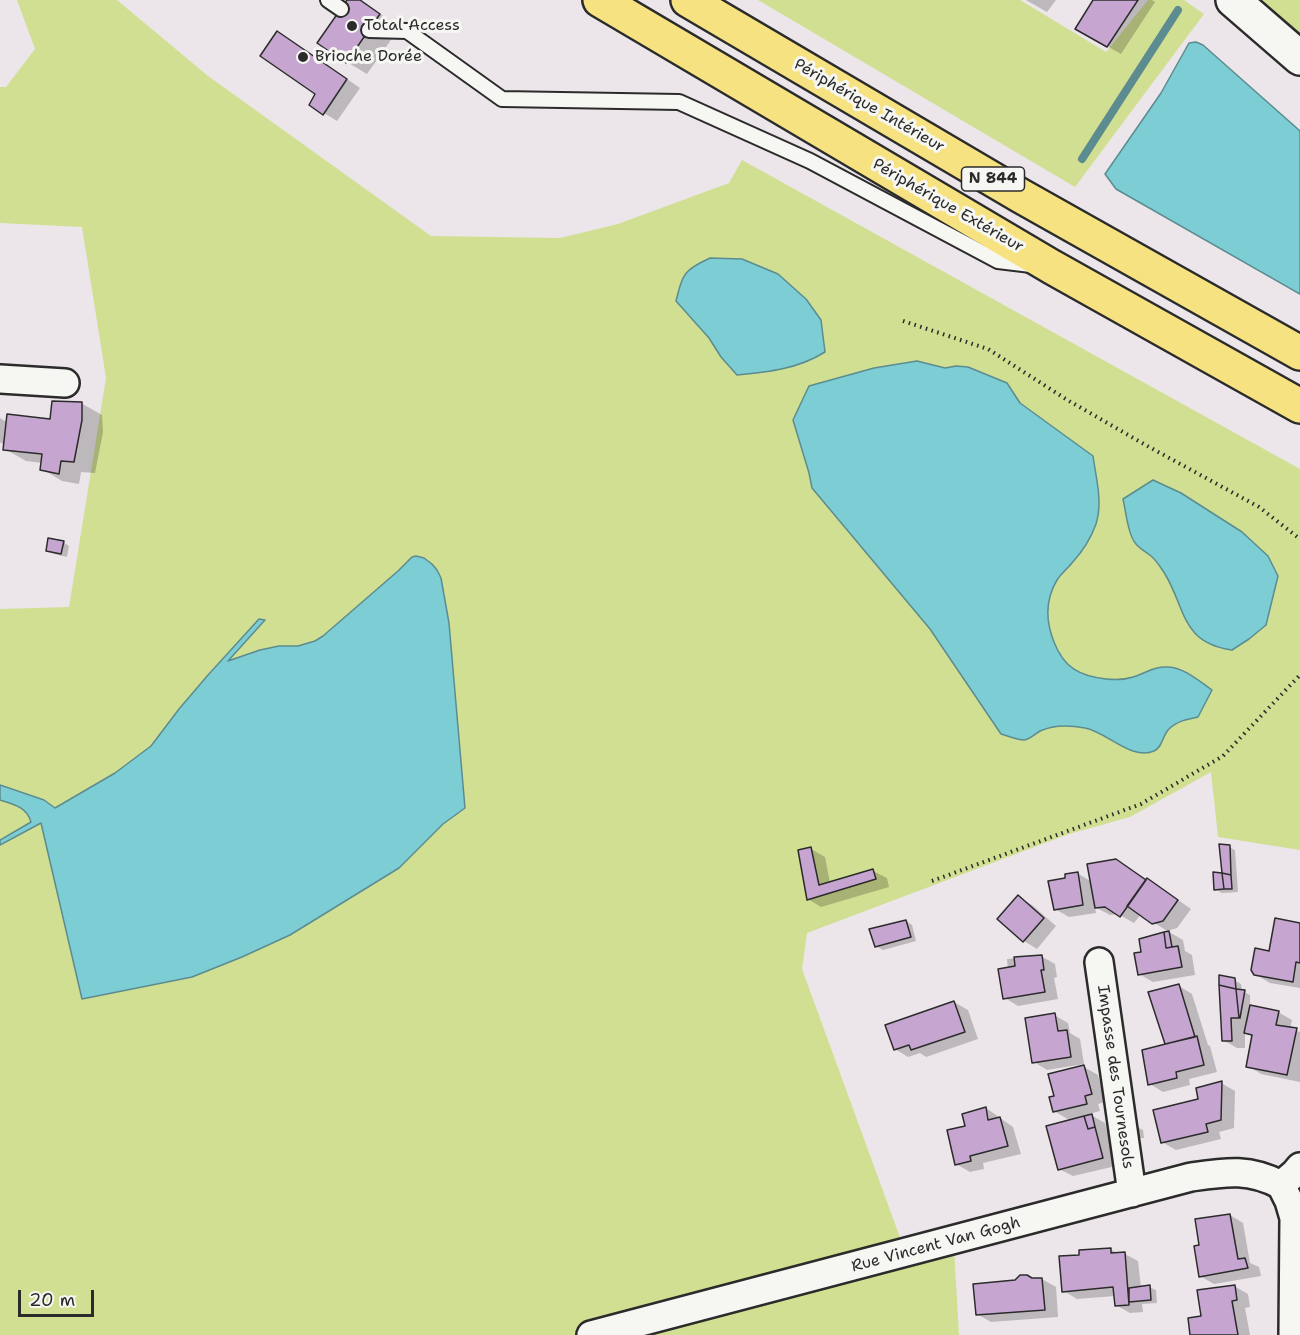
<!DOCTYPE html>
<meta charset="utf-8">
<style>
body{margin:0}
#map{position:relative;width:1300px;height:1335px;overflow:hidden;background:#ece6eb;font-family:"Shantell Sans",sans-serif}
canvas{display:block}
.scale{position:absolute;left:18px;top:1290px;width:76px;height:27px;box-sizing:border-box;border:3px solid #2b2b2b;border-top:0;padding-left:8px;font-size:18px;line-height:21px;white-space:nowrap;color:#2b2b2b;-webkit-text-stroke:4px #f6f6f2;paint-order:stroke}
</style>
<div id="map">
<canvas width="1300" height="1335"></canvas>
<div class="scale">20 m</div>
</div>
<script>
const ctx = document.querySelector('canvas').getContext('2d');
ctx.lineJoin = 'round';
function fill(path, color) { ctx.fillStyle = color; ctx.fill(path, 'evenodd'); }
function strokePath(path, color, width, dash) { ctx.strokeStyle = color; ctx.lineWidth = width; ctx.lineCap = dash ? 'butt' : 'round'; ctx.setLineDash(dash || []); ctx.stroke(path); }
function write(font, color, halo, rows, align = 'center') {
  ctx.font = font + ' "Shantell Sans",sans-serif'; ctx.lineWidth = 6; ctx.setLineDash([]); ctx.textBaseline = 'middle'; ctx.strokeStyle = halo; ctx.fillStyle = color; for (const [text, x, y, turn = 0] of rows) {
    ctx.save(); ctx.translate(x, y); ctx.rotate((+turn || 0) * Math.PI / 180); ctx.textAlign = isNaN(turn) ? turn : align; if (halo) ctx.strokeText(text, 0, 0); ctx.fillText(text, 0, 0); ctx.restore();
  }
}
const green = new Path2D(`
 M17,0H117L208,76L431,236L560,238L618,224L729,183L742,160L1300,469V850L1218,837L1211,772L1130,817L1069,834L807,933L802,969L902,1243L953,1230L959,1335H0V845L41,822L82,999L242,957L290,935L399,868L443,824L465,808L449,623L412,557L398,571L323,636L315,641L298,646H279L241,656L227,662L264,621C231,645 204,678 179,710C169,721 161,735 151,746C127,771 85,791 55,808L44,800L0,785V609L69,607L106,378L82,227L0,223V87H6L35,49Z
 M758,0H1020L1106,52L1148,0H1184L1204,14L1075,187Z
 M1253,0H1300V37Z
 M0,800C14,804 27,807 31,822L0,840Z`);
const water = new Path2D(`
 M1196,42L1203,45L1300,131V294L1116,189L1105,174L1161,93L1189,43Z
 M710,258L742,259L778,274L806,299L821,320L825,352C798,369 768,372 737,375L721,357L709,338L676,301C683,273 684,270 710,258Z
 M917,361L945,368L956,366L968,367L1007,383L1020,403L1093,456C1096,478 1103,502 1096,524C1091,538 1082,552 1072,563C1067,569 1061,574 1057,580C1045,600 1046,622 1054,642C1064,668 1080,676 1106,679C1116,680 1124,680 1133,677C1146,673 1155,666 1168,667C1185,668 1199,681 1212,690L1198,717C1188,719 1177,721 1169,729C1162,736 1163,747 1154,751C1132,761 1107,732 1085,728C1070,725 1055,724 1040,731C1035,734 1030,739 1024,740C1017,740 1008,736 1001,734L930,629L812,488L809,473L793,420L809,386L874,368Z
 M1153,480L1181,493L1242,532L1268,556L1278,576L1266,625L1249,639L1232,650C1181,643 1186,609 1165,574C1161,568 1157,561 1151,556C1146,552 1140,549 1136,544C1128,535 1126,512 1123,499Z
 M416,556L424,558L432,564L437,570L441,578L449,623L465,808L443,824L399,868L290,935L242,957L192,977L82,999L41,823L0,845V840L31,822C27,807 13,804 0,800V785L44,800L55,808L115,773L151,746L179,709L208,675L259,619L265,620L228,661L260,650L279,646H298L315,641L323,636L398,571L412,557Z`);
const shadow = new Path2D(`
 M349,0H359L400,27L367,74L347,62Z
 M1026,0H1056L1047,12Z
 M1095,0H1152L1155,2L1121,54L1077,29Z
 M290,40L360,88L337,121L324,113L317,93Z
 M81,403L102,415L103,432L95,473L81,472L79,484L62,481L42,469V463L26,461L5,449V446L0,442V418L8,423L52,421Z
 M63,542L69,546L67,557L54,554L47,550Z
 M1229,847L1235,850L1238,892L1222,893L1215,889L1224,875Z
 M811,849L825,857L830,883L873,871L887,878L889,887L821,907L808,899Z
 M1116,860L1161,888L1191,909L1177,928L1167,931L1141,914L1134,923L1118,914L1110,915L1095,907L1096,913L1069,917L1055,909L1067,879L1077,873L1092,882Z
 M1018,897L1032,905L1056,926L1037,949L1024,941Z
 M906,921L912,925L916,941L883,950L876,946Z
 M1300,925V988L1270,983L1255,974L1270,953Z
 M1169,932L1183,940L1185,951L1192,955L1195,975L1153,982L1139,974L1143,953Z
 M1041,956L1055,964L1057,977L1054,978L1058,999L1018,1006L1005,998L1008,969L1007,959Z
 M1234,980L1241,984L1242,991L1250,995V1007L1278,1012L1292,1020L1290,1029L1300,1032V1082L1261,1074L1248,1066L1253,1037L1245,1032V1048H1237L1223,1040Z
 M1179,986L1192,994L1208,1045L1210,1046L1217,1072L1189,1079L1190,1085L1163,1092L1150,1084L1167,1045L1150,993Z
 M954,1002L968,1010L978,1039L926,1057L920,1053L908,1057L895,1049Z
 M1054,1015L1068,1023L1070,1033L1080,1039L1084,1064L1047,1070L1034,1062Z
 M1084,1067L1098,1075L1105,1102L1098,1104L1100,1111L1089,1114L1105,1123L1116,1166L1073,1176L1059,1169L1071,1121L1054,1111L1055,1098Z
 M1221,1083L1235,1091L1234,1128L1219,1132L1221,1139L1176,1150L1162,1142L1200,1100Z
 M986,1108L1013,1127L1021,1154L983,1163L984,1169L970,1172L956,1164Z
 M1137,1127L1143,1130L1144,1138H1139L1133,1135L1132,1128Z
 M1230,1215L1243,1223L1250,1263L1259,1267L1261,1276L1214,1284L1200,1276L1201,1246Z
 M1110,1249L1119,1254H1125L1138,1261L1141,1288L1149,1287L1156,1290L1157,1303L1142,1304L1143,1312L1130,1313L1116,1305L1115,1296L1077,1299L1064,1291L1080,1256Z
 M1042,1279L1056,1287L1058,1317L991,1322L977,1314L1015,1281Z
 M1234,1286L1248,1294L1250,1307L1245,1308L1250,1335H1192L1203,1317Z`);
const stream = new Path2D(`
 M1082,159L1178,10`);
const building = new Path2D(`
 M347,0H360L380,14L346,63L317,43Z
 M1093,0H1138L1107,47L1075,29Z
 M277,31L347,79L323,115L309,105L315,94L260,56Z
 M52,401L82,402V420L74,462L61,461L59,474L40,470L42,454L3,450L7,414L50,419Z
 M48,538L64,541L61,554L46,551Z
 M1219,844L1230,845L1231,875L1222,873Z
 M811,847L819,885L873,869L876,879L807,900L798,850Z
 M1116,859L1146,880L1120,917L1105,907L1095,908L1087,864Z
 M1078,872L1083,905L1054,910L1048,881L1065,878V874Z
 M1213,872L1222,873L1224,889L1214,890Z
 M1222,873L1231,875L1232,889H1224Z
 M1147,878L1178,900L1163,921L1152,924L1127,906Z
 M1018,895L1044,918L1023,942L997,919Z
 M1275,918L1300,923V963L1296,962L1293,982L1254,975L1251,970L1255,948L1269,951Z
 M906,920L911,937L875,947L869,929Z
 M1169,931L1172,947L1166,948L1164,932Z
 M1164,932L1166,948L1178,946L1182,967L1138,975L1134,953L1141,952L1139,939Z
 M1042,955L1044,970H1041L1045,992L1003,999L998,969L1015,966L1014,957Z
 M1219,975L1235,978L1236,989L1219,985Z
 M1179,984L1195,1037L1165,1044L1148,992Z
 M1219,985L1236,989L1239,1018H1231L1232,1041H1222Z
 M1236,989L1245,990L1240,1018H1239Z
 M954,1001L965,1032L911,1050L909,1045L894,1050L885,1025Z
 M1250,1005L1279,1011L1276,1025L1297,1028L1287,1075L1246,1067L1252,1035L1244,1033Z
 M1055,1013L1058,1031L1067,1030L1071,1057L1032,1063L1025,1018Z
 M1197,1036L1204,1065L1176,1072L1177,1078L1148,1085L1142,1050Z
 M1084,1065L1092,1094L1085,1096L1087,1104L1053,1112L1049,1097L1054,1096L1048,1074Z
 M1222,1081L1221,1120L1206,1124L1208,1132L1161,1143L1153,1110L1198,1099L1196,1088Z
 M986,1107L988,1120L1000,1117L1008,1146L970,1156L971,1161L955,1165L947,1130L965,1126L962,1114Z
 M1092,1114L1095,1127L1088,1129L1084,1116Z
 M1084,1116L1088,1129L1095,1127L1103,1158L1058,1170L1046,1126Z
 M1230,1214L1238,1259L1245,1258L1248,1268L1199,1277L1194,1246L1199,1245L1195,1219Z
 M1111,1248V1253L1125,1252L1129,1305L1115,1306L1113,1287L1062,1292L1059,1256L1079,1255V1250Z
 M1020,1275H1027L1032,1278H1042L1045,1310L976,1315L973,1284L1015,1280Z
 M1150,1285L1151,1300L1129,1302V1288Z
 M1235,1285L1237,1300L1232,1301L1238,1335H1190L1188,1318L1201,1316L1197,1290Z`);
const path = new Path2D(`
 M903,321L988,349L1069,401L1151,448L1259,507L1300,539
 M932,881L1141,804L1223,756L1300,675`);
const service = new Path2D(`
 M328,0L341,9
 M369,30L407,31L502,99L679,102L810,161L998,261L1031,265`);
const minor = new Path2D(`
 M0,379L65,383
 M1099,962L1132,1193
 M591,1335L1191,1177C1226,1172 1249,1168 1281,1185
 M1293,1335L1294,1218L1289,1201L1281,1185L1295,1173L1300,1167`);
const tertiary = new Path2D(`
 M1233,0L1300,58`);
const trunk = new Path2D(`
 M600,0L1052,267L1300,406
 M688,0L1021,196L1300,353`);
const markers = [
 [352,26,6,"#2b2b2b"],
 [303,57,6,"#2b2b2b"]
];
const shields = [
 [993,179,63]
];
const shieldNames = [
 ["N 844",993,179]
];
const poiNames = [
 ["Total Access",364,26],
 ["Brioche Dorée",315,57]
];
const streetNames = [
 ["Périphérique Intérieur",869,106,30],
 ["Périphérique Extérieur",948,206,30],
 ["Impasse des Tournesols",1115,1077,82],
 ["Rue Vincent Van Gogh",936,1245,-15]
];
fill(green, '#d1df92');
fill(water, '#7ccdd4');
strokePath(water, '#5c8c90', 1.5);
fill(shadow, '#0003');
strokePath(stream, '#5c8c90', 8);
fill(building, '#c6a6d1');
strokePath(building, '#2b2b2b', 1.5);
strokePath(service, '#2b2b2b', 18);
strokePath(minor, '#2b2b2b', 32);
strokePath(tertiary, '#2b2b2b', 38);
strokePath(trunk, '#2b2b2b', 38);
strokePath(path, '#2b2b2b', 4, [1.5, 4.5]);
strokePath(service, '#f6f6f2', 14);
strokePath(minor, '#f6f6f2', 27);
strokePath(tertiary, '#f6f6f2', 33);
strokePath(trunk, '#f7e281', 33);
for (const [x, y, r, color] of markers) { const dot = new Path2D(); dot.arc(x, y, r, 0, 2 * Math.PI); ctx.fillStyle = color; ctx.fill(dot); strokePath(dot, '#f6f6f2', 2); }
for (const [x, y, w] of shields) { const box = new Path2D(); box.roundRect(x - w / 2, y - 12, w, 24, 4.5); ctx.fillStyle = '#f6f6f2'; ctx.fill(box); strokePath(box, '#2b2b2b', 1.5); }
write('bold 15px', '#2b2b2b', null, shieldNames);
write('16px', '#2b2b2b', '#f6f6f2', poiNames, 'left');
write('16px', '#2b2b2b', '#f6f6f2', streetNames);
</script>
